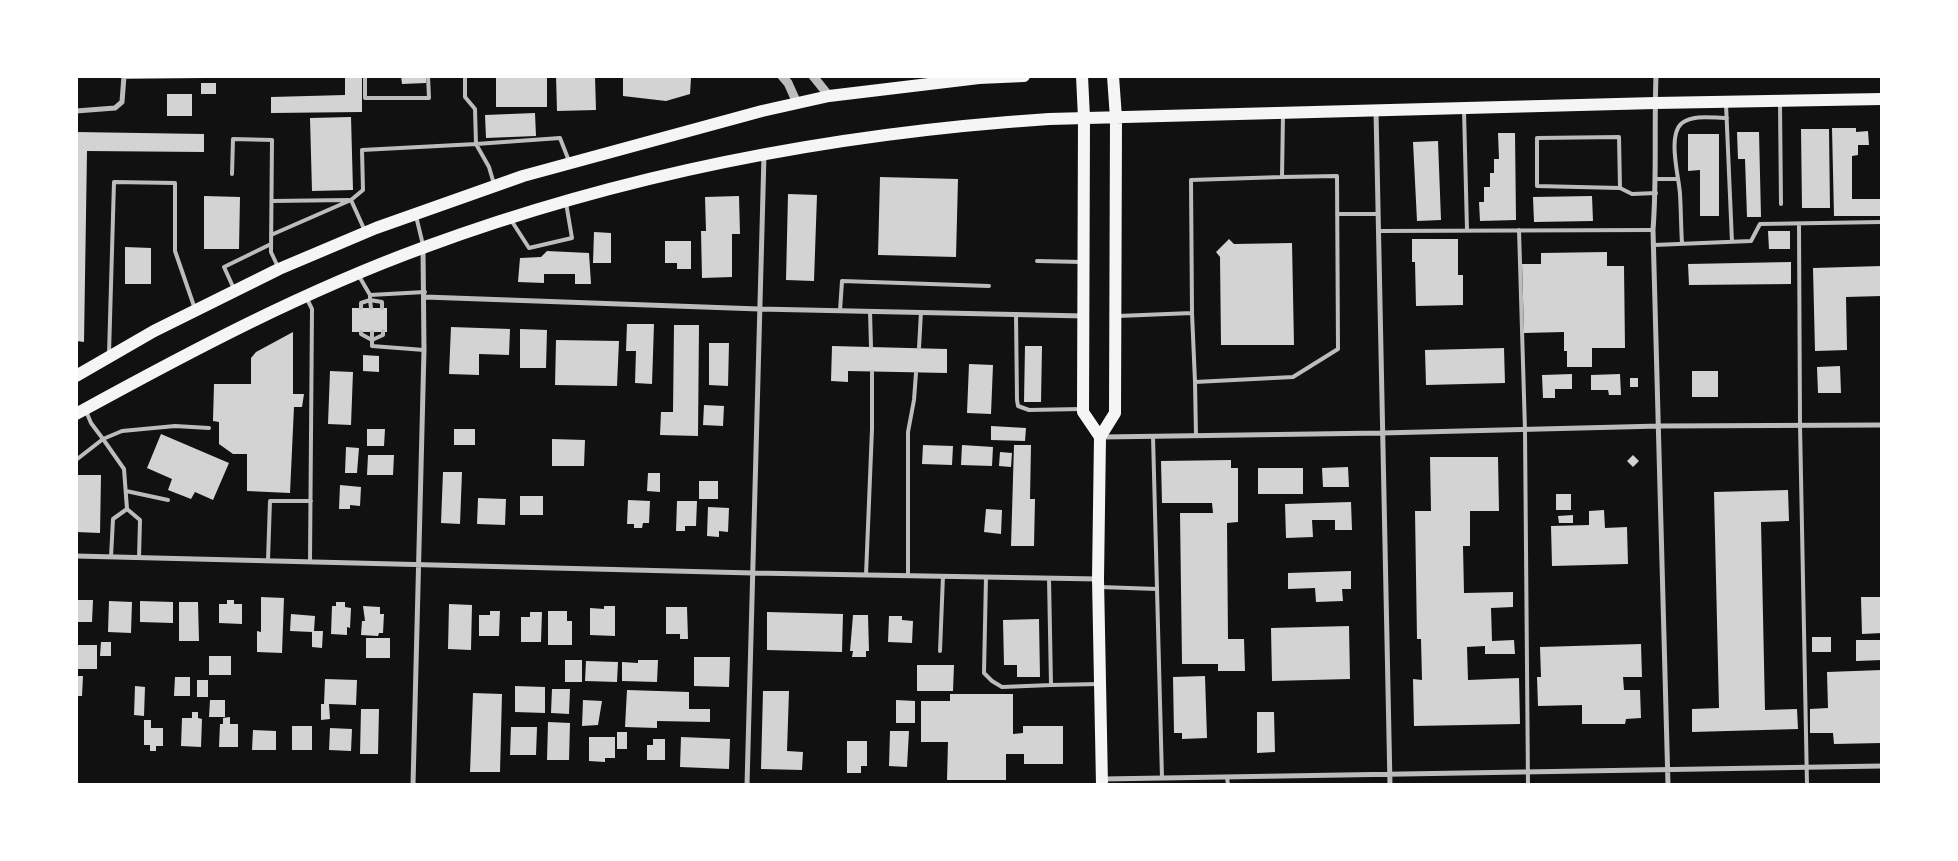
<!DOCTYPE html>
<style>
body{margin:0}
#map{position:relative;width:1958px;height:861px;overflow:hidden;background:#111;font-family:Mulish,sans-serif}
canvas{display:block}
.frame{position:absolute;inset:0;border:78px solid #fff;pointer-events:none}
</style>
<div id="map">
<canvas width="1958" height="861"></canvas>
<div class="frame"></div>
</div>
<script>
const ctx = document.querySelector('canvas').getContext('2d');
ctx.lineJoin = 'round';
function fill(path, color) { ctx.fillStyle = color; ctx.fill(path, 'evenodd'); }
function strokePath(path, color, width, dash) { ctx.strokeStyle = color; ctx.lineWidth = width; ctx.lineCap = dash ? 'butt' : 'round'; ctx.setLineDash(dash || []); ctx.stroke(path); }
const building = new Path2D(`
 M345,76H362V112L271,113V97L345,95Z
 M401,76H426V83L402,84Z
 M496,76H547V107H496Z
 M556,76H595L596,110L557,111Z
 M623,76H686L691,78L690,94L666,101L623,96Z
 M201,83H216V94H201Z
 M167,94H192V116H167Z
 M535,113L536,136L486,138L485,115Z
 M351,117L353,190L312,191L310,118Z
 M1832,128H1856V132L1868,131L1869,145H1858V155L1852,156V199H1882V216H1834Z
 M1801,129H1829L1830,208H1802Z
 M76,132L204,134V152L87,151L84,342L76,341Z
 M1737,132H1759L1761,217H1747L1745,159H1738Z
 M1498,133H1515L1516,220L1480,221L1479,202H1484V187H1490V173H1494V159H1499Z
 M1688,134H1719V216H1700V170L1688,171Z
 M1438,141L1441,220L1417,221L1413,142Z
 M880,177L958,179L956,257L878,255Z
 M788,194L817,195L814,281L786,280Z
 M204,196L240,197L239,249H204Z
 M739,196L740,234H732V277L702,278L701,231H706L705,197Z
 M1592,196L1593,221L1534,222L1533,197Z
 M1768,231H1790V249H1769Z
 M594,232L611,233V263H593Z
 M1229,239L1234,244L1292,243L1294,345H1221L1220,257L1216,252Z
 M1412,239H1458V275H1463V305L1416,306L1415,262H1412Z
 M665,241H691V269H677V263H665Z
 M125,247L151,248V284H125Z
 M547,251L589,253L591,284H575V274H544V283L518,282L520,258L541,257Z
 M1607,252V266H1624L1625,348H1592V367H1567V351H1564V332L1524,333L1522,264H1541V253Z
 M1791,262V284L1689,285L1688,264Z
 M1882,266V296L1846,297L1847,350L1815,351L1813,268Z
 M352,308H387V332H352Z
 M627,324H654L652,384L635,383L636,351H626Z
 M674,325H699L698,436L660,435L661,412H673Z
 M451,327L510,329L509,355L479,354V375L449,374Z
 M520,329L547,330L546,368H520Z
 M293,332V394H304L302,407H294L290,493L247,491V454H233L219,444V422L213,421L214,384H251V358L256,352Z
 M556,340L619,341L617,386L555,385Z
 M709,343H729L728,386L709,385Z
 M832,346L947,349V373L848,371V382L831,381Z
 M1025,346H1042L1041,402H1024Z
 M1504,348L1505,383L1426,385L1425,350Z
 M363,355L379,356V372L363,371Z
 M969,364L993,365L991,414L967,413Z
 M1840,366L1841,393H1818L1817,367Z
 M330,371L353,372L351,425L328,424Z
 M1692,371H1718V397H1692Z
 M1572,374V389H1555V398H1543L1542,375Z
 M1620,374L1621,395H1609L1608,390H1591V375Z
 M1630,378H1638V387H1630Z
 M704,405L724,406L723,426L703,425Z
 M991,426L1026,428L1025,441L991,440Z
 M367,429H385L384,446H367Z
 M454,429H475V445H454Z
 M161,434L229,463L213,500L195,492L191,499L168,490L172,479L147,468Z
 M552,439L585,440L584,466H552Z
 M923,445L953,446L952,465L922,464Z
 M962,445L993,447L992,466L961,465Z
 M1014,445H1031L1030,499H1035L1034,546H1011Z
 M346,447L359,448L357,473H345Z
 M1000,452L1012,453L1011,467L999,466Z
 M368,455H394L393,475H367Z
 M1633,455L1639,461L1633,467L1627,461Z
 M1430,457H1498L1499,511H1470V546H1463L1464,593L1513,592V607L1491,608L1492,641L1514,640L1515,654H1485V646L1467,647L1468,680L1519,678L1520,724L1414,726L1413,679L1422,680L1421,639H1417L1415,511H1431Z
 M1231,460V468H1238V522L1227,523L1228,639H1244L1245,671H1218V664H1182L1180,513H1213L1212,503H1162L1161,461Z
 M1348,467L1349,487H1323L1322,468Z
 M1258,468H1303V494H1258Z
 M443,472H462L460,524L441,523Z
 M648,473H660V492L647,491Z
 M76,475H101L100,533L76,532Z
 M699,481H718V499H699Z
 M340,485L361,487L360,506L350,505V509H339Z
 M1788,490L1789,521L1761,522L1765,710L1797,709L1798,729L1692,732V709L1719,708L1714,492Z
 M1556,494H1571V510H1556Z
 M520,496H543V515H520Z
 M478,498L506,499L505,525L477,524Z
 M628,500L650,501L649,523H643L642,528H634V524H627Z
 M677,501H697L696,526H685V531H676Z
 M1351,502L1352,530H1335V520H1312L1313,537L1286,538L1285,504Z
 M708,507L729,508L728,532L719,531V537L707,536Z
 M986,509L1002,510L1001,534L984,532Z
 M1604,510L1605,528L1627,527L1628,564L1552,566L1551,526L1589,525V511Z
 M1573,515V523H1559L1558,516Z
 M1351,571V589H1342L1343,601L1316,602L1315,588L1288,589V573Z
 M261,597L284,598L282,653L257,652V631L261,632Z
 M1861,597H1882V633L1862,634Z
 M76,600H93L92,622H76Z
 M227,600H234V604H242V624L219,623V604H227Z
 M109,601L132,602L131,633L108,632Z
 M140,601L173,602V623L140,622Z
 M179,602H198L199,641H179Z
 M336,602H345V607L351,608L350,628L347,627V635L331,634L332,606H336Z
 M449,604L472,605L471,650L448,649Z
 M363,606L380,607V614H384L383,633H379L378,636L361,635L362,621H365Z
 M604,606H615V636L590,635V608L604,609Z
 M666,607H687L688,639H680V634H666Z
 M490,611H500L499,636H479V615H490Z
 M548,611H567V621H572V645H548Z
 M530,612H542L541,642H521V617H530Z
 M767,612L843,614L842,652L767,650Z
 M291,614L315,616L314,631H323L322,648L312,647V632L290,631Z
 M853,615H868L869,651H866V657H852L853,651H850Z
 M889,616H902V620L913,621L912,643L888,642Z
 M1039,619L1040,677H1017V665H1004L1003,620Z
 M1349,626L1350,679L1272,681L1271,628Z
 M1812,637H1831V652H1812Z
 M366,638H390V658H366Z
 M1856,640H1882V660L1856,661Z
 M101,642H111V656H100Z
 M1641,644L1642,677H1623L1624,690H1640L1641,718L1626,719L1625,724H1582V705L1538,706L1537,677H1541L1540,647Z
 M77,645H97V669H77Z
 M209,656H231V675H209Z
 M694,657H730L729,687L694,686Z
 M565,660H582V682H565Z
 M638,660H658L657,682L622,681V662L638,663Z
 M586,661L618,662L617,682L585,681Z
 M917,665H954L953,691H917Z
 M1882,670V743L1834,744L1833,733H1810V709L1828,708L1827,672Z
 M76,676H83L82,696H76Z
 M1205,676L1207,738L1182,739V733H1174L1173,677Z
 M175,677H190V696H174Z
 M325,679L357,680L356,705L329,704L330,719L321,720V704H324Z
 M197,680H208V697H197Z
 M135,686L145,687L144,716L134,715Z
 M515,686L545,687V713L515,712Z
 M552,689H570L569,714L551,713Z
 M627,690L689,692V709H710V722L657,721V728L625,727Z
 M763,691H789L787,751L803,752L802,770L761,769Z
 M473,693L502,694L500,772H470Z
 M950,694H1013V734L1023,733V726H1063V764H1024V754H1006V780H947L948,742H921V701H950Z
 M210,700H225V717H209Z
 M583,700L602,701L598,725L582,726Z
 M896,700L915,701V723H896Z
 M361,709H379L378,754H360Z
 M192,712H198V718L202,719L201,747L181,746L182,718H192Z
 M1257,712H1274L1275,752L1257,753Z
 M230,717V724H238V747H219L220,724H223V718Z
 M144,720H151V728H163V746H156V751H150V745H144Z
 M548,722L570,723L569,760H547Z
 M292,726H312V750H292Z
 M511,727H537L536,755H510Z
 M330,728L352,729L351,751L329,750Z
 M253,730L276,731V750H252Z
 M890,731H909L907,767L889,766Z
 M617,732H627V749H617Z
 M589,737H615V758H605V762L589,761Z
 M681,737L730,739L729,769L680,767Z
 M653,739H665V760H647V745H653Z
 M847,741H867V766H861V773H847Z`);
const service = new Path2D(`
 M365,76V98H429L428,76
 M465,76V97L475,109L476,144L560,138L569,161
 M124,77L205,76
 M1780,103L1781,204
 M1726,104L1732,242
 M1464,110L1467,230
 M232,174L233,139L272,140L271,252L278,267
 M1657,179H1677
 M1620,188L1537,186V138L1619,137L1620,188L1632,194L1656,193
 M272,201L349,200
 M1337,214H1378
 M416,216L423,245
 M511,220L529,248L572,238L566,203
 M1799,224L1800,425L1807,785
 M1519,230L1525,430L1528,785
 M365,231L351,200L363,190L362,150L476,144L489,167L494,184
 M1378,231L1653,230
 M271,235L351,200
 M1682,244C1681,227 1681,211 1680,194C1679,177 1667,135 1682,123C1694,114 1713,118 1727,118
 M1654,245L1751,241L1760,224L1882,222
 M1037,261L1082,262
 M359,276L370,295V300L361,303V308
 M234,289L224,267L271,244
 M370,295L425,292
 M307,299L312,309L310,561
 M371,308L370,300L382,302V308
 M840,311L842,281L989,286
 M870,311L871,347
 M1192,313L1191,180L1282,177
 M1016,314L1017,400L1018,406L1029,410L1081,409
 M1118,316L1192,313L1195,382
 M361,332V334L372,340L383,335V331
 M372,332V346L424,350
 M919,348L921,312
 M109,354L114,182L175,183V251L195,309
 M86,411L91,423L103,439L122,431L175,426L209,428
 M1153,436L1157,589
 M1196,436L1195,382L1293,377L1338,349L1337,176L1282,177L1283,115
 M76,460L103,439L124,469L127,509L140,520L139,558
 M126,491L168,500
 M111,557L113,519L127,509
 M268,560L270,501H311
 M866,575L872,429V372
 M908,575V432L914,400L916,373
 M986,577L984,673L992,681L1002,687L1051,685L1049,578
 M1100,587L1157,589L1162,778
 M940,651L943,576
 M1051,685L1099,684
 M1227,777L1228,785`);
const minor = new Path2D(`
 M1656,76C1654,128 1657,179 1653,230L1668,785
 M76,111L115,108L122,102L124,76
 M1376,111L1390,785
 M425,297L759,309L1084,316
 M1103,437L1382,433L1660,426L1882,425
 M76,556L753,573L1098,579
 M1103,779L1882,766
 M413,785L424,350L423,248
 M747,785L764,155`);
const tertiary = new Path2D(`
 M782,76L788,83L797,103
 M813,76L829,96`);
const primary = new Path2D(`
 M1082,76L1084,118L1083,412L1100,437
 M76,376L154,331L279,269L376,228L523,176L762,111L829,96L979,78L1024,76
 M76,414C189,352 304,291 425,247C626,173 835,133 1049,119L1655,103L1882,99
 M1102,785L1098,579L1100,437L1115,413L1116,118L1113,76`);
fill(building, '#d3d3d3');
strokePath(service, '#bcbcbc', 4);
strokePath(minor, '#bcbcbc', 5);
strokePath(tertiary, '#bcbcbc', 9);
strokePath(primary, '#f5f5f5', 12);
</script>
